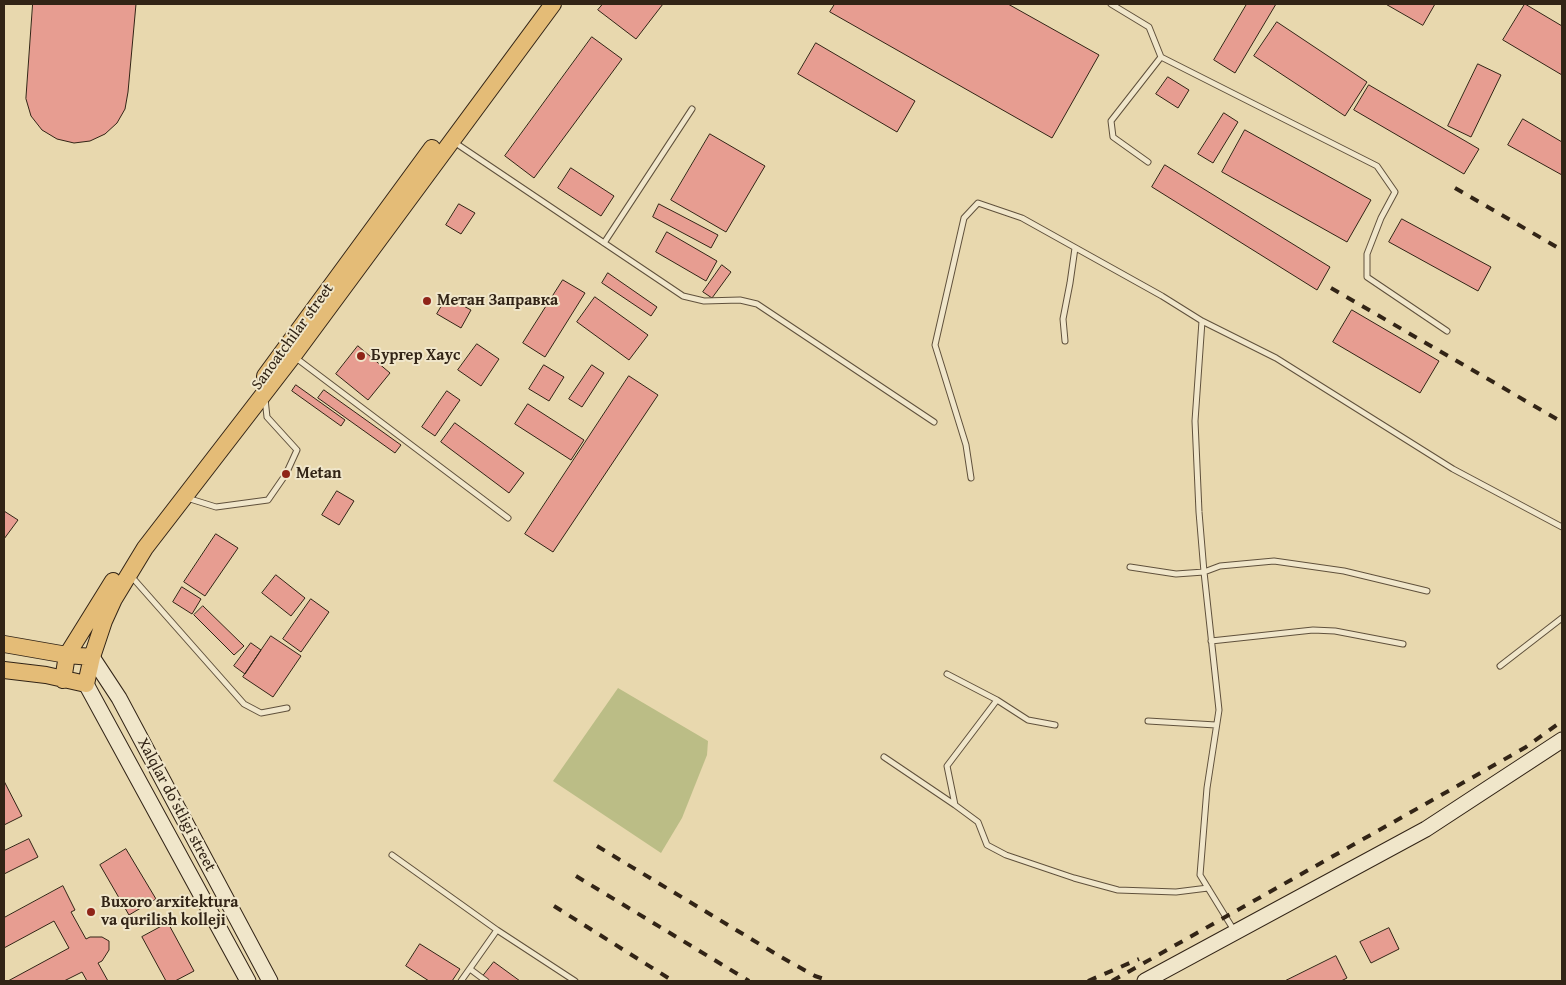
<!DOCTYPE html>
<meta charset="utf-8">
<style>
body{margin:0}
#map{position:relative;width:1566px;height:985px;overflow:hidden;background:#e8d8ae;font-family:"Gentium Book Plus",serif}
canvas{display:block}
.frame{position:absolute;inset:0;border:5px solid #322416;pointer-events:none}
</style>
<div id="map">
<canvas width="1566" height="985"></canvas>
<div class="frame"></div>
</div>
<script>
const ctx = document.querySelector('canvas').getContext('2d');
ctx.lineJoin = 'round';
function fill(path, color) { ctx.fillStyle = color; ctx.fill(path, 'evenodd'); }
function strokePath(path, color, width, dash) { ctx.strokeStyle = color; ctx.lineWidth = width; ctx.lineCap = dash ? 'butt' : 'round'; ctx.setLineDash(dash || []); ctx.stroke(path); }
function write(font, color, halo, rows, align = 'center') {
  ctx.font = font + ' "Gentium Book Plus",serif'; ctx.lineWidth = 4; ctx.setLineDash([]); ctx.textBaseline = 'middle'; ctx.strokeStyle = halo; ctx.fillStyle = color; for (const [text, x, y, turn = 0] of rows) {
    ctx.save(); ctx.translate(x, y); ctx.rotate((+turn || 0) * Math.PI / 180); ctx.textAlign = isNaN(turn) ? turn : align; if (halo) ctx.strokeText(text, 0, 0); ctx.fillText(text, 0, 0); ctx.restore();
  }
}
const green = new Path2D(`
 M618,688L708,741L707,755L682,818L661,853L553,781Z`);
const building = new Path2D(`
 M33,4H136L128,92L125,109L117,123L105,134L90,141L74,143L57,139L42,130L31,116L26,99Z
 M603,4H663L636,39L598,10Z
 M835,4H1008L1099,55L1052,138L830,12Z
 M1247,4H1276L1235,73L1214,60Z
 M1386,4H1435L1423,25Z
 M1525,4L1562,26V75L1503,40Z
 M1277,22L1367,82L1345,116L1254,56Z
 M592,37L622,59L534,178L505,156Z
 M816,43L915,101L897,132L798,74Z
 M1478,64L1501,75L1471,137L1448,126Z
 M1168,77L1189,90L1178,108L1156,94Z
 M1369,85L1479,149L1464,174L1354,110Z
 M1224,113L1238,122L1213,163L1198,154Z
 M1523,119L1562,142V175L1508,145Z
 M1245,130L1371,200L1347,242L1222,172Z
 M710,134L765,166L726,232L671,200Z
 M1165,165L1330,267L1317,290L1152,187Z
 M571,168L614,196L601,216L558,188Z
 M459,204L475,213L461,234L446,225Z
 M659,204L718,235L711,248L653,217Z
 M1402,219L1491,267L1478,291L1389,242Z
 M667,232L717,261L706,281L656,252Z
 M722,265L731,272L712,298L703,292Z
 M608,273L657,307L651,316L602,283Z
 M563,280L585,293L545,357L523,343Z
 M447,297L471,310L461,328L437,314Z
 M595,297L648,335L629,360L577,322Z
 M1352,310L1439,361L1420,393L1333,342Z
 M477,344L499,359L481,386L458,370Z
 M358,346L390,373L368,400L336,374Z
 M544,365L564,377L549,401L529,389Z
 M592,365L604,373L582,407L569,399Z
 M629,376L658,395L553,552L525,534Z
 M296,385L345,420L341,426L292,391Z
 M324,390L401,445L395,453L318,398Z
 M447,391L460,400L435,436L422,427Z
 M528,404L584,440L571,460L515,424Z
 M455,423L524,473L509,493L441,442Z
 M337,491L354,501L339,525L322,515Z
 M4,511L18,520L4,539Z
 M216,534L238,548L205,596L184,582Z
 M276,575L305,598L291,616L262,593Z
 M182,587L201,599L192,614L173,602Z
 M311,599L329,612L301,652L283,639Z
 M203,606L244,646L234,655L194,615Z
 M271,636L301,656L273,697L243,677Z
 M251,643L261,650L245,674L234,666Z
 M4,781L22,816L4,825Z
 M29,839L38,857L4,874V851Z
 M126,849L156,899L129,915L100,865Z
 M63,886L75,910L71,912L86,939L90,937H102L109,941V950L102,961L98,963L108,981H87L82,972L64,981H8L69,948L54,921L4,948V918Z
 M168,923L194,971L175,981H166L142,937Z
 M1389,928L1399,949L1371,963L1360,942Z
 M420,944L460,969L452,981H429L406,966Z
 M1336,956L1347,978L1341,981H1285Z
 M494,962L520,981H489L483,976Z`);
const lane = new Path2D(`
 M1111,4L1149,27L1161,57L1377,166L1395,192L1381,218L1367,254V277L1447,331
 M454,142L683,296L704,301L740,300L757,304L934,422
 M1148,162L1113,137L1111,121L1161,57
 M604,243L692,109
 M1202,321L1195,421L1199,512L1204,572L1219,710L1207,788L1200,875L1235,932
 M1065,341L1063,319L1070,283L1075,248
 M296,358L508,518
 M971,478L966,445L935,345L964,218L978,203L1022,218L1162,296L1202,321L1276,358L1453,469L1562,527
 M187,498L216,507L268,500L286,474L297,450L267,417L265,399
 M1130,567L1176,574L1204,572L1220,566L1274,561L1344,571L1427,591
 M131,576L244,704L261,713L287,708
 M1211,641L1313,630L1335,631L1403,644
 M1500,666L1562,618
 M947,674L997,700L1028,720L1055,725
 M997,700L947,766L955,805L978,822L987,845L1006,855L1074,878L1118,890L1176,892L1208,888
 M1148,721L1216,725
 M884,757L955,805
 M392,855L497,930
 M470,969L486,981
 M461,981L497,930L575,981`);
const secondary = new Path2D(`
 M92,657L119,698L270,981
 M86,684L248,981
 M1145,981L1426,829L1562,740`);
const primary = new Path2D(`
 M265,376L432,148
 M4,644L67,655L92,657
 M4,670L46,675L86,684L92,657L104,621L114,599L145,548L293,356L553,4
 M63,680L67,655L113,581`);
const rail = new Path2D(`
 M1455,188L1562,250
 M1331,288L1562,422
 M597,846L781,957L815,976L830,981
 M576,876L749,981
 M554,906L673,981
 M1088,981L1139,959
 M1112,981L1482,772L1526,747L1562,721`);
const markers = [
 [427,301,5,"#8f2418"],
 [361,356,5,"#8f2418"],
 [286,474,5,"#8f2418"],
 [91,912,5,"#8f2418"]
];
const poiNames = [
 ["Метан Заправка",437,301],
 ["Бургер Хаус",371,356],
 ["Metan",296,474],
 ["Buxoro arxitektura",101,903],
 ["va qurilish kolleji",101,921]
];
const streetNames = [
 ["Sanoatchilar street",293,337,-54],
 ["Xalqlar doʻstligi street",176,805,62]
];
fill(green, '#bbbd86');
fill(building, '#e79d91');
strokePath(building, '#322416', 1);
strokePath(lane, '#60513c', 7);
strokePath(secondary, '#322416', 17);
strokePath(primary, '#322416', 18);
strokePath(lane, '#f0e6ca', 5);
strokePath(secondary, '#f0e6ca', 15);
strokePath(primary, '#e4bc77', 16);
strokePath(rail, '#322416', 4, [9, 9]);
for (const [x, y, r, color] of markers) { const dot = new Path2D(); dot.arc(x, y, r, 0, 2 * Math.PI); ctx.fillStyle = color; ctx.fill(dot); strokePath(dot, '#f0e6ca', 2); }
write('bold 16px', '#322416', '#f0e6ca', poiNames, 'left');
write('16px', '#322416', '#f0e6ca', streetNames);
</script>
